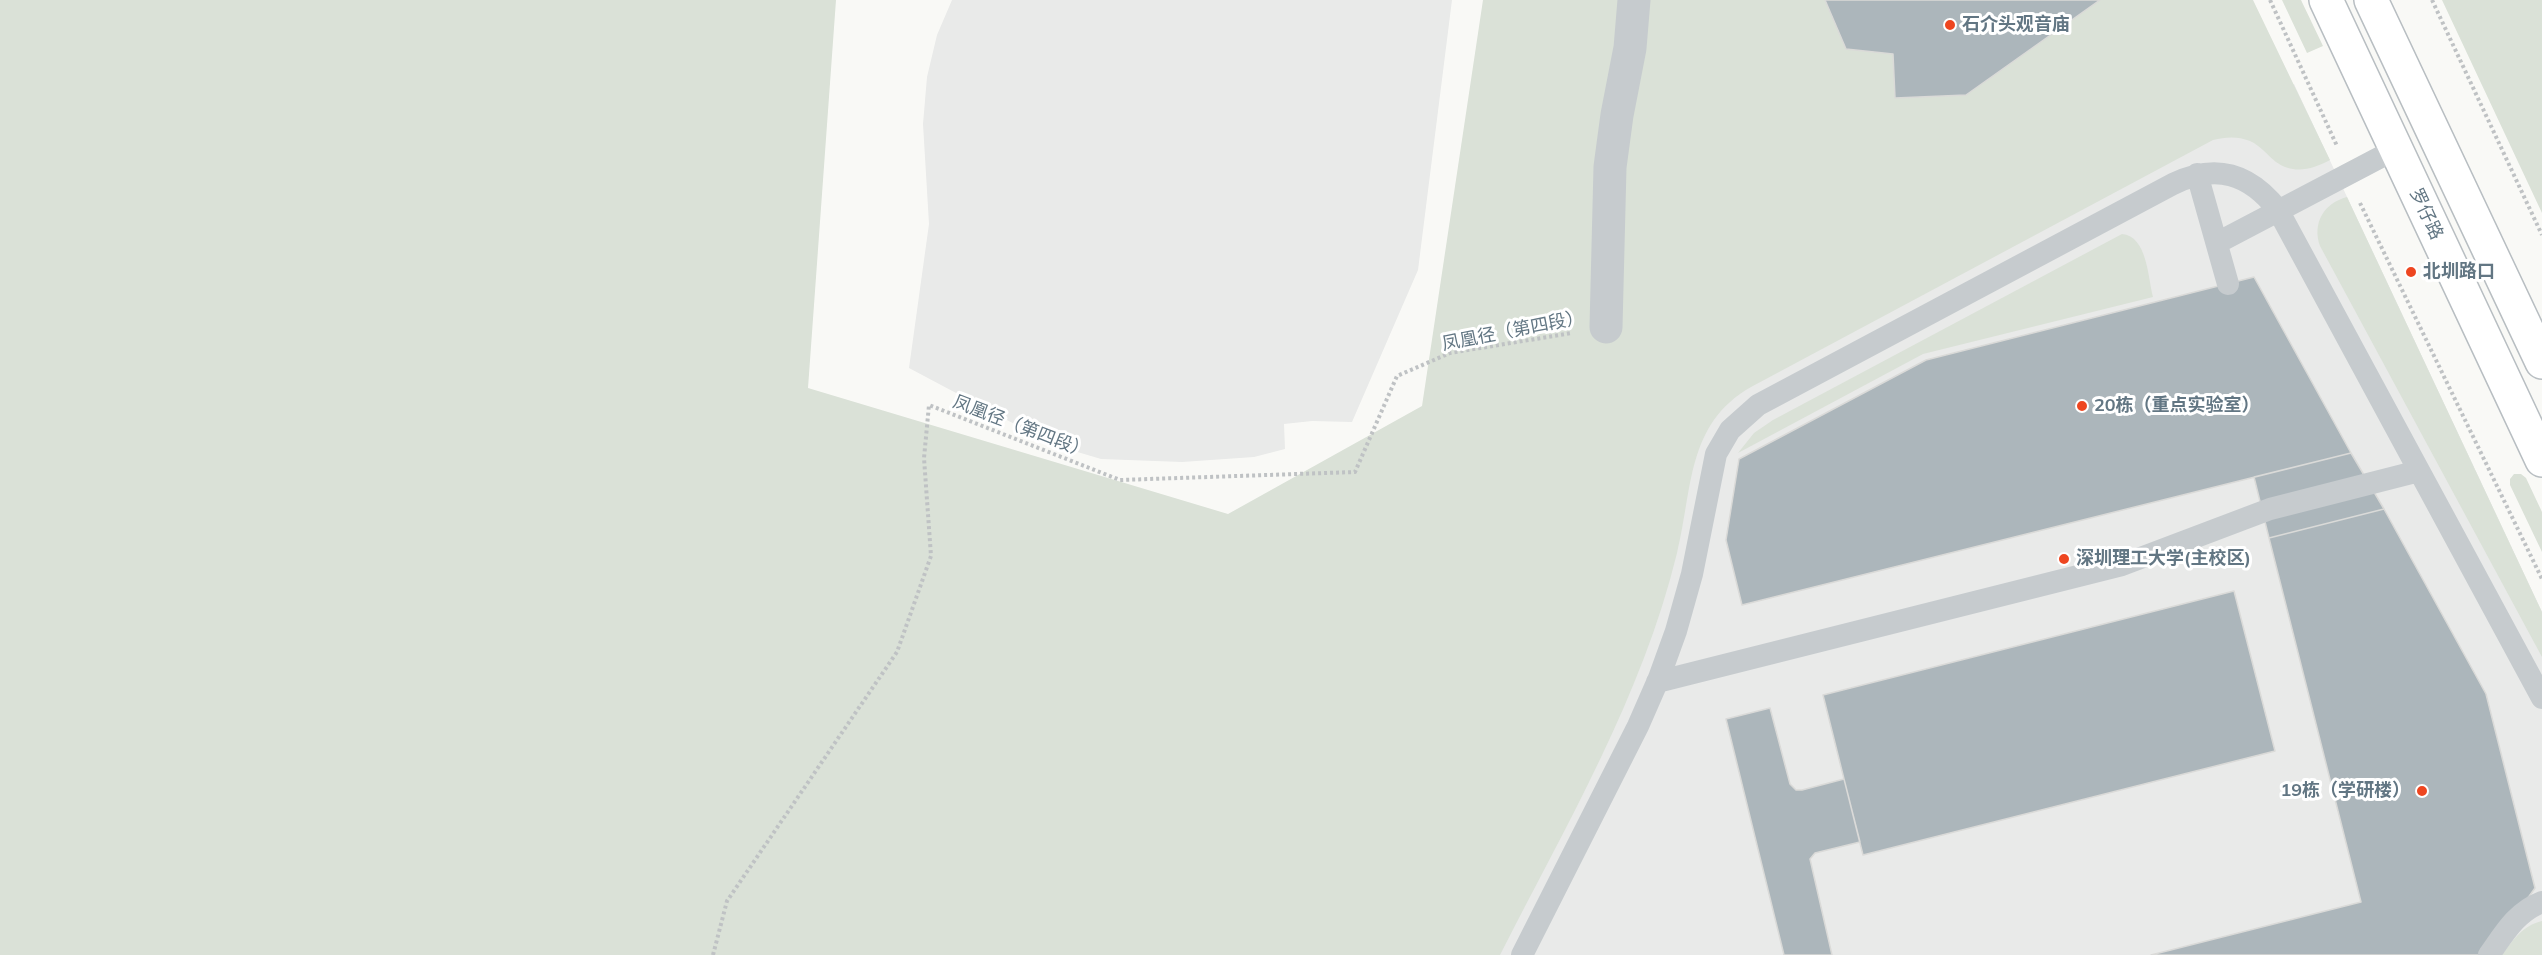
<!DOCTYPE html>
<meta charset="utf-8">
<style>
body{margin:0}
canvas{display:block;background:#f9f9f6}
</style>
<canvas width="2542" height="955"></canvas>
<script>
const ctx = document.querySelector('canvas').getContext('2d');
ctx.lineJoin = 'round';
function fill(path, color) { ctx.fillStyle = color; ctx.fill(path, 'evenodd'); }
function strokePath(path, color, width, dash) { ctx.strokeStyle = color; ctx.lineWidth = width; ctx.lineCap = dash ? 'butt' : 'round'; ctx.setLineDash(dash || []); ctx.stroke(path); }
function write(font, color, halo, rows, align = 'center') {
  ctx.font = font + ' Mulish,"Noto Sans SC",sans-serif'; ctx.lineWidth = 6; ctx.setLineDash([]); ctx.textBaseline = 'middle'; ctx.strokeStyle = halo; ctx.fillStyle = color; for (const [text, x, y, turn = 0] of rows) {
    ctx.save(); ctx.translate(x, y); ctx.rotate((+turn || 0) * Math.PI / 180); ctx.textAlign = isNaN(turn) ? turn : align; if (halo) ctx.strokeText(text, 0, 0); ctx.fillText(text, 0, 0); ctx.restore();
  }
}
const built = new Path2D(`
 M952,0H1452L1418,270L1352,422L1312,421L1284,424L1285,449L1254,457L1182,462L1101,459L1054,445L909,368L929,224L923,124L927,77L937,35Z
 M2294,84L2542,612V955H1455L1631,452Z`);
const green = new Path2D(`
 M0,0H836L808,388L1228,514L1422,406L1483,0H1825L1846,49L1893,54L2100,0H2253L2330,160C2313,169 2294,175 2276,162C2267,155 2261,146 2250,141C2237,136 2226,137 2213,140L1751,387C1686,424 1693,489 1677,553C1642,697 1566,825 1500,955H0Z
 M2282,0H2301L2323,46L2307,53Z
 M2442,0H2542V213Z
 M2347,197L2542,612V657L2320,246C2312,223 2324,203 2347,197Z
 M2122,234C2147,236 2148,277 2153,297L1923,354L1738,453L1754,433L1773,420Z
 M2514,474H2521L2526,478L2542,512V552L2510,485V479Z
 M2542,921V955H2502C2514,939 2522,926 2542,921Z`);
const building = new Path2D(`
 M1825,0H2100L1966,95L1895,98L1893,54L1846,49Z
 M2254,277L2351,453L1742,605L1726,540L1739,459L1926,360Z
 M2351,453L2384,509L2269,538L2254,477Z
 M2384,509L2486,694L2535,888L2487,955H2151L2361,902L2269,538Z
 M2234,591L2275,751L1863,855L1823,695Z
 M1770,708L1790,784L1796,790H1802L1844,779L1860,842L1815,853L1810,859L1832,955H1784L1726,719Z`);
const path = new Path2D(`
 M2270,0L2337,146
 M2432,0L2542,235
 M2360,203L2542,579
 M713,955L727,901L897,652L931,556L924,458L929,405L1120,480L1355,472L1397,376L1450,353L1572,333`);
const lane = new Path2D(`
 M2197,174L2228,284
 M2217,243L2396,149
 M1657,682L2122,565L2270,509L2419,471
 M1522,955L1638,726L1659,678L1676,631L1692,574L1716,454L1730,430L1758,405L2173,184C2216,163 2249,173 2278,210L2542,698
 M2489,955C2504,934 2516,912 2542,902`);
const street = new Path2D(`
 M1606,327L1610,167L1617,115L1630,48L1634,0`);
const secondary = new Path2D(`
 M2326,0L2542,460
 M2371,0L2542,362`);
const markers = [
 [1950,25,6,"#ee4620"],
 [2411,272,6,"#ee4620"],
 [2082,406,6,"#ee4620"],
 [2064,559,6,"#ee4620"],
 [2422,791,6,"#ee4620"]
];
const poiNames = [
 ["石介头观音庙",1962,25],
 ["北圳路口",2423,272],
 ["20栋（重点实验室）",2094,406],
 ["深圳理工大学(主校区)",2076,559],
 ["19栋（学研楼）",2410,791,"right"]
];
const streetNames = [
 ["罗仔路",2426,214,65],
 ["凤凰径（第四段）",1513,331,-11],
 ["凤凰径（第四段）",1021,427,21]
];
fill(built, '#e9eae9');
fill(green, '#dae1d7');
fill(building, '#acb6bb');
strokePath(building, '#dadad8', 1.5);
strokePath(secondary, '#b8bec2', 36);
strokePath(path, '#bfc2c4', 4, [3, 3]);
strokePath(lane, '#c6cbce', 22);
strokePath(street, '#c6cbce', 33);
strokePath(secondary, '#fff', 33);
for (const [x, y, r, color] of markers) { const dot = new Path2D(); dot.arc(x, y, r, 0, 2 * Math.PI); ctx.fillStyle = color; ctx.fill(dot); strokePath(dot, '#fff', 2); }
write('bold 18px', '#627683', '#fff', poiNames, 'left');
write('18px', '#627683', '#fff', streetNames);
</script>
